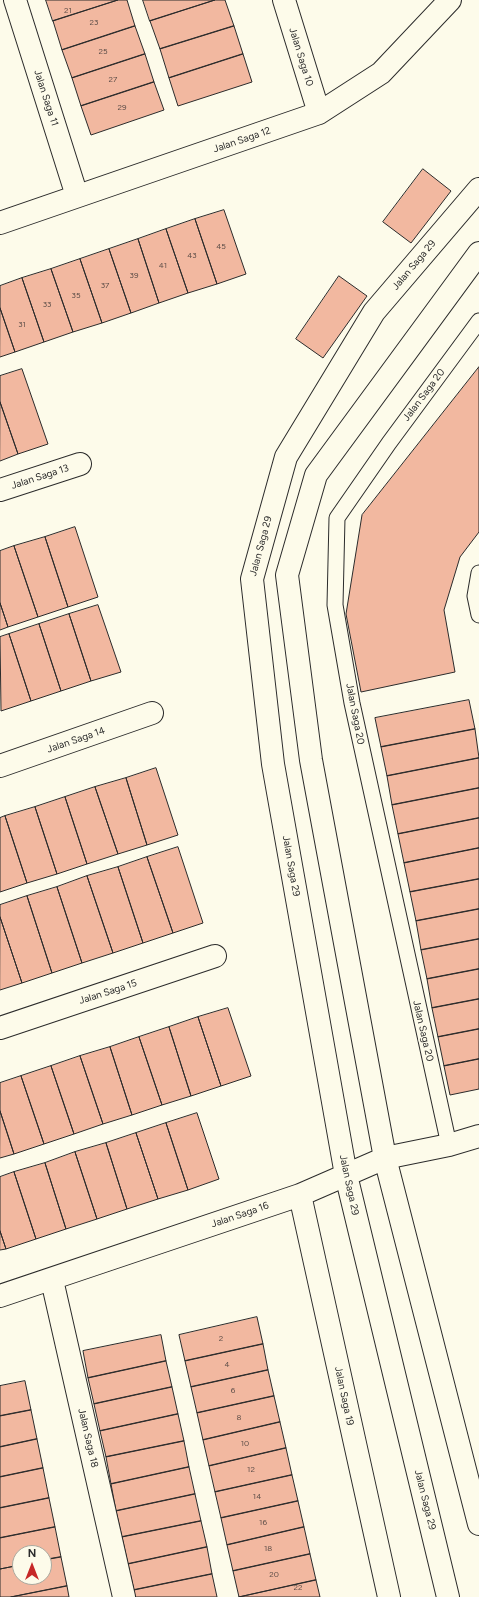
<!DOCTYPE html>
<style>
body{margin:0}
#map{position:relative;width:479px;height:1597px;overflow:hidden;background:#fdfbea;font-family:Figtree,sans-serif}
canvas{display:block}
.north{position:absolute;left:12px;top:1545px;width:40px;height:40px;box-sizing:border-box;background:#fdfbea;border:1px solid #a9a89e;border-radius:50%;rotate:0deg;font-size:11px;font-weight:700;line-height:16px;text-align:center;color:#2b2b2b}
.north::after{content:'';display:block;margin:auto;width:14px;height:18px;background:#c62828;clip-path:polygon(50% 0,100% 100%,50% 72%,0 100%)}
</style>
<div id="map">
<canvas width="479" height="1597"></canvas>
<div class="north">N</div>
</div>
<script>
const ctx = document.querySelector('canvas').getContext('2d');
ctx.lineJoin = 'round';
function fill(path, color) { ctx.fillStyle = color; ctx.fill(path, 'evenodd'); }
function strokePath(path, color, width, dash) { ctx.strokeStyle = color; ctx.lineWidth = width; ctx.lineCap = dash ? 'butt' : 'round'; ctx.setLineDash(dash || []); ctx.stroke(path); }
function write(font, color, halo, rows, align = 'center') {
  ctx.font = font + ' Figtree,sans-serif'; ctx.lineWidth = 3; ctx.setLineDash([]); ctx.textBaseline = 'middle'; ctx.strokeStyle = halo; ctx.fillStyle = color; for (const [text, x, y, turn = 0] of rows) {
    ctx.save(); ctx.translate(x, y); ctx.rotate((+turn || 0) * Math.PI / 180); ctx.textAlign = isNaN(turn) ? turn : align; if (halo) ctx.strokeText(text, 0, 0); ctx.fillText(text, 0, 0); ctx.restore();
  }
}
const building = new Path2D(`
 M46,0H118L53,21Z
 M118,0H127L135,26L62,50L53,21Z
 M143,0H215L150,21Z
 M215,0H225L234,26L160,49L150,21Z
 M135,26L145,54L72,78L62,50Z
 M234,26L243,54L169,78L160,49Z
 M145,54L154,82L81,106L72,78Z
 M243,54L252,82L178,106L169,78Z
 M154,82L164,110L91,135L81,106Z
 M423,169L451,191L411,243L383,222Z
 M224,210L246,274L217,284L195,219Z
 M195,219L217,284L188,293L166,229Z
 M166,229L188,293L159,303L138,239Z
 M138,239L159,303L131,313L109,249Z
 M109,249L131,313L102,323L80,259Z
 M80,259L102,323L73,332L51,269Z
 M51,269L73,332L44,342L22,278Z
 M339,276L367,296L323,358L296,339Z
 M22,278L44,342L15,352L0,308V286Z
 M0,308L15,352L0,357Z
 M479,367V532L460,557L444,610L455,672L361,692L346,614L362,515Z
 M22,369L48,444L18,454L0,402V376Z
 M0,402L18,454L0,461Z
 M75,527L98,597L68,607L45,537Z
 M45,537L68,607L38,617L14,546Z
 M14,546L38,617L8,627L0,603V551Z
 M0,603L8,627L0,630Z
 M98,605L121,672L91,681L69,614Z
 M69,614L91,681L61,691L39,624Z
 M39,624L61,691L31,701L9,634Z
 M9,634L31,701L1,711L0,637Z
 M469,700L475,729L381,747L375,718Z
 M475,729L479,758L387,776L381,747Z
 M479,758V788L392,805L387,776Z
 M156,768L178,835L147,845L126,778Z
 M126,778L147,845L118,854L95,787Z
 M95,787L118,854L87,864L65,797Z
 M479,788V818L398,834L392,805Z
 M65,797L87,864L57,874L35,807Z
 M35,807L57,874L27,883L5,816Z
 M5,816L27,883L0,892V818Z
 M479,818V848L404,863L398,834Z
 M178,847L203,923L173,933L147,857Z
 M479,848V879L410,892L404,863Z
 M147,857L173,933L143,943L118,867Z
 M118,867L143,943L113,953L87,876Z
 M87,876L113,953L82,963L57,887Z
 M479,879V909L416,921L410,892Z
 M57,887L82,963L52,973L27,896Z
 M27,896L52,973L22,983L0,917V905Z
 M479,909V939L421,950L416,921Z
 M0,917L22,983L0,990Z
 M479,939V969L427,979L421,950Z
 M479,969V999L432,1008L427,979Z
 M479,999V1029L438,1037L432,1008Z
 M228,1008L251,1076L221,1086L198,1017Z
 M198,1017L221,1086L191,1096L169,1027Z
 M169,1027L191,1096L162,1105L139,1037Z
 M479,1029V1059L444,1066L438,1037Z
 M139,1037L162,1105L132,1115L110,1047Z
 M110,1047L132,1115L103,1124L80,1056Z
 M80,1056L103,1124L74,1134L51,1066Z
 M479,1059V1089L450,1095L444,1066Z
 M51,1066L74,1134L44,1144L21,1076Z
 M21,1076L44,1144L14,1154L0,1111V1083Z
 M0,1111L14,1154L0,1158Z
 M197,1113L219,1179L188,1190L166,1123Z
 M166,1123L188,1190L158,1199L136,1133Z
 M136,1133L158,1199L127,1209L106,1143Z
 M106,1143L127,1209L97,1219L75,1152Z
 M75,1152L97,1219L66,1229L45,1163Z
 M45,1163L66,1229L36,1239L14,1172Z
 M14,1172L36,1239L6,1249L0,1231V1177Z
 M0,1231L6,1249L0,1250Z
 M257,1317L263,1344L185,1361L179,1335Z
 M161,1335L166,1361L88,1378L83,1351Z
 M263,1344L268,1370L191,1387L185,1361Z
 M166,1361L172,1387L94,1404L88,1378Z
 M268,1370L274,1396L197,1413L191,1387Z
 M25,1381L31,1410L0,1416V1386Z
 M172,1387L178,1414L100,1431L94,1404Z
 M274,1396L280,1422L203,1440L197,1413Z
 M31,1410L37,1439L0,1447V1416Z
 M178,1414L184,1441L106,1457L100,1431Z
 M280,1422L286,1448L209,1466L203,1440Z
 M37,1439L43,1468L0,1477V1447Z
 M184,1441L189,1467L111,1484L106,1457Z
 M286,1448L292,1475L215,1492L209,1466Z
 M189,1467L195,1494L116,1511L111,1484Z
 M43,1468L49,1498L0,1508V1477Z
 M292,1475L298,1501L221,1518L215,1492Z
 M195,1494L201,1521L122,1537L116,1511Z
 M49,1498L55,1527L0,1538V1508Z
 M298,1501L304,1527L227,1545L221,1518Z
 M201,1521L207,1547L128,1564L122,1537Z
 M55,1527L61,1557L44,1560V1553H20V1565L0,1569V1538Z
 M304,1527L310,1554L233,1571L227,1545Z
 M207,1547L212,1574L134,1590L128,1564Z
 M310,1554L316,1580L239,1597L233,1571Z
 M61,1557L67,1586L11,1597H0V1569L20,1565V1577H44V1560Z
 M212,1574L217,1597H135L134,1590Z
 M316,1580L320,1597H239Z
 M67,1586L69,1597H11Z`);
const service = new Path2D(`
 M479,573L475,596L479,615
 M449,1145L352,703L335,605L337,518L389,443L479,321`);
const minor = new Path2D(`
 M15,0L77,196
 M284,0L319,113
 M0,223L319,113L381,73L450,0
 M479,253L316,475L287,575L311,760L385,1158L479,1524
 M0,490L80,464
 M0,766L152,713
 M0,1028L215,956
 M300,1195L389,1597
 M52,1280L124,1597
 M0,1296L300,1195L385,1158L449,1145L479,1136
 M448,1597L346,1175L273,764L252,579L286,457L374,312L479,189`);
const numberNames = [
 ["21",68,11],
 ["23",94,23],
 ["25",103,52],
 ["27",113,80],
 ["29",122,108],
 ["45",221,247],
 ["43",192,256],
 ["41",163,266],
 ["39",134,276],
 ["37",105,286],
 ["35",76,296],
 ["33",47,305],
 ["31",22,325],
 ["2",221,1339],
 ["4",227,1365],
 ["6",233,1391],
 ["8",239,1418],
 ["10",245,1444],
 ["12",251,1470],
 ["14",257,1497],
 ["16",263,1523],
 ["18",268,1549],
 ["20",274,1575],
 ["22",298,1588]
];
const streetNames = [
 ["Jalan Saga 10",301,57,73],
 ["Jalan Saga 11",46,98,72],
 ["Jalan Saga 12",242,140,-19],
 ["Jalan Saga 29",414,265,-50],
 ["Jalan Saga 20",424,395,-53],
 ["Jalan Saga 13",40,477,-18],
 ["Jalan Saga 29",261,546,-75],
 ["Jalan Saga 20",355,714,79],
 ["Jalan Saga 14",76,740,-19],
 ["Jalan Saga 29",291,866,80],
 ["Jalan Saga 15",108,992,-18],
 ["Jalan Saga 20",423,1031,77],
 ["Jalan Saga 29",349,1185,78],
 ["Jalan Saga 16",240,1215,-19],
 ["Jalan Saga 19",344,1396,78],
 ["Jalan Saga 18",88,1438,77],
 ["Jalan Saga 29",425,1500,76]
];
fill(building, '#f2b8a0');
strokePath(building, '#2b2b2b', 1);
strokePath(service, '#2b2b2b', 17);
strokePath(minor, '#2b2b2b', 24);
strokePath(service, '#fdfbea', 15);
strokePath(minor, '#fdfbea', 22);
write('8px', '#5d4e48', null, numberNames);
write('10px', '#2b2b2b', '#fdfbea', streetNames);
</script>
